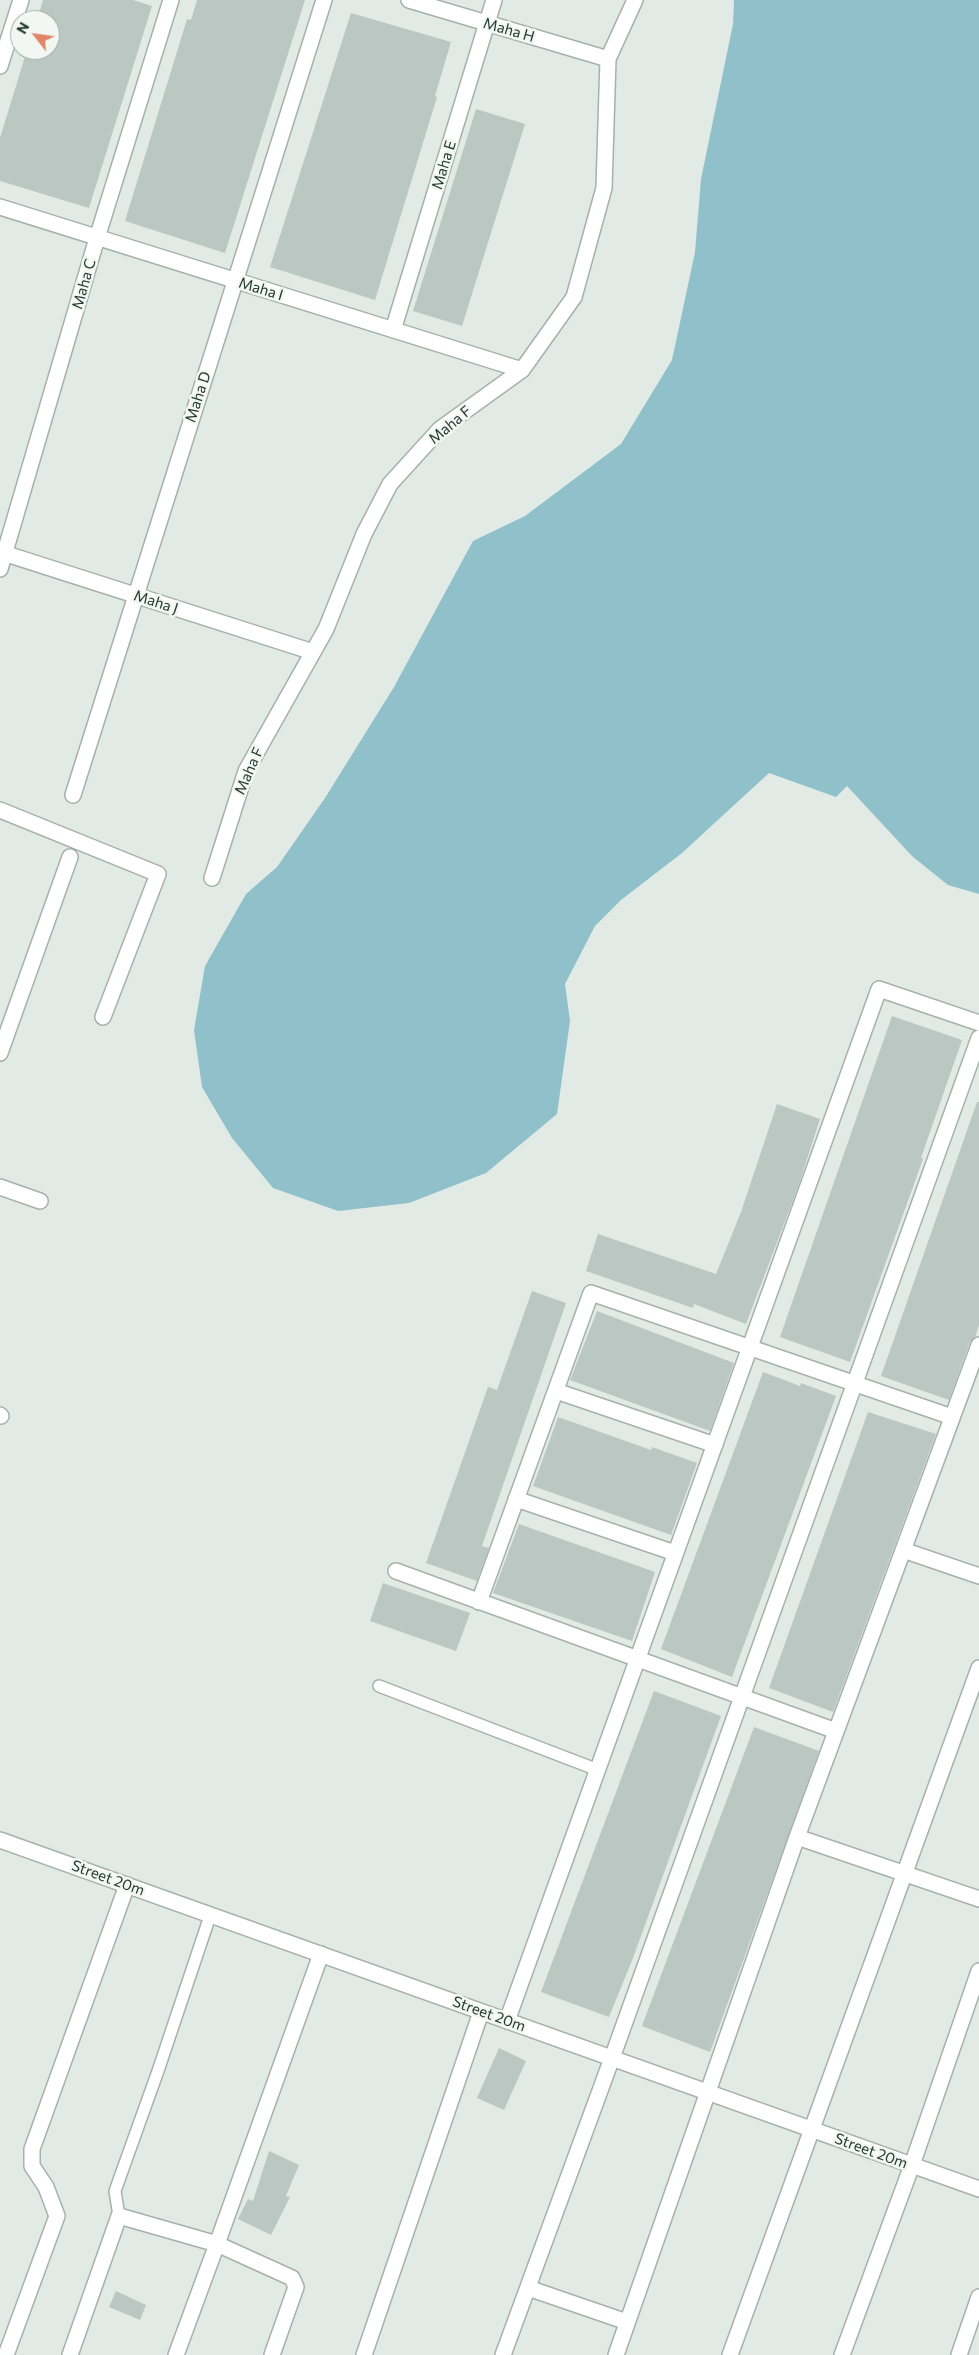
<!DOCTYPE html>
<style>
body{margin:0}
#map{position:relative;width:979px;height:2355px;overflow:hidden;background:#e2eae6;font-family:Commissioner,sans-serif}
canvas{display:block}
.north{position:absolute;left:10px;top:10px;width:50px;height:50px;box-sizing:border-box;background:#f2f7f4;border:1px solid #a0aba7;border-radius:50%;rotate:300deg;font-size:14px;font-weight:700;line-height:20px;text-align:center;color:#243933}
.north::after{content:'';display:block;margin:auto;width:18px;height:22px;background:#e18669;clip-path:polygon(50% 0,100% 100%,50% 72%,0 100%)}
</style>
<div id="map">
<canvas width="979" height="2355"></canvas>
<div class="north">N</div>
</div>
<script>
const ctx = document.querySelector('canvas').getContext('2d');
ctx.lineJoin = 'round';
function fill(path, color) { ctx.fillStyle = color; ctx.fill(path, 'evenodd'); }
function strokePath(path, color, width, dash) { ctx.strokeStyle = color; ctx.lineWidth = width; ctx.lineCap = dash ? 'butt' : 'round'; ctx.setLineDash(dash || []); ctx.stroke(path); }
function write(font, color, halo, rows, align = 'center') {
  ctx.font = font + ' Commissioner,sans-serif'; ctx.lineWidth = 5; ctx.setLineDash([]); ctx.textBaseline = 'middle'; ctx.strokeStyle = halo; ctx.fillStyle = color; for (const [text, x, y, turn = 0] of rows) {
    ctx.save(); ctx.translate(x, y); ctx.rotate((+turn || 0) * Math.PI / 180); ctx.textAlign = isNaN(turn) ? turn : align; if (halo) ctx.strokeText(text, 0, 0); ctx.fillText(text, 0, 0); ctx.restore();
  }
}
const water = new Path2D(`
 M734,0H979V894L948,885L912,856L847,786L836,797L769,773L682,853L621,900L595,926L565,984L570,1021L557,1114L486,1173L409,1203L338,1211L273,1188L232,1138L202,1087L194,1030L205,966L246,894L277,867L325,798L394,687L473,541L525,516L621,444L672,360L695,252L701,179L733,24Z`);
const building = new Path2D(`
 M43,0H133L152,6L89,208L0,181V138L27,50H50V20H37Z
 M197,0H305L225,253L125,221L187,19L191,20Z
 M351,13L451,42L435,96L437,97L375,300L270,267Z
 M476,109L525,124L462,326L413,311Z
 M892,1016L962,1040L921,1158L923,1159L850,1362L780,1337Z
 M977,1102H979V1325L975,1337L970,1342L949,1400L881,1376Z
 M777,1104L820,1119L798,1187L746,1324L694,1304L693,1308L586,1271L598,1234L716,1274L741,1212Z
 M532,1291L566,1303L482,1546L489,1548L477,1581L426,1563L488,1387L497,1390Z
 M597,1311L734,1363L710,1431L570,1380Z
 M763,1372L800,1386L801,1383L836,1396L732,1677L661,1649Z
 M868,1412L936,1434L833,1712L769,1688Z
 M558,1417L651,1450L652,1447L697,1463L671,1535L533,1486Z
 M519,1524L655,1572L632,1641L493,1593Z
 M383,1583L470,1613L456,1651L370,1621Z
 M654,1691L721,1716L633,1958L609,2017L541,1992Z
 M754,1727L819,1751L710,2052L642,2026Z
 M499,2048L526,2061L504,2110L477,2098Z
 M269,2151L299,2165L286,2196L290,2197L271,2235L238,2219L248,2199L253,2201Z
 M116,2291L146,2305L140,2320L109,2307Z`);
const service = new Path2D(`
 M379,1686L598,1770
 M119,2216L115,2191L158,2071L210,1916`);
const minor = new Path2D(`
 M409,0L608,59
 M0,66L21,0
 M0,207L522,370
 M393,330L494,0
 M0,552L313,652
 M0,569L97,238L171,0
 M73,795L324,0
 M0,810L158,874L103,1017
 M212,878L246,771L326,629L364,534L390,484L440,429L522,370L574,297L604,188L608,59L635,0
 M0,1053L70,857
 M556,1391L715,1445
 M0,1415L1,1416
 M516,1499L675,1553
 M903,1550L979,1576
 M396,1571L836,1731
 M479,1602L591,1293L952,1417
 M797,1837L979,1899
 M507,2021L879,989L979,1023
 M528,2288L627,2322
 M6,2355L57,2216L46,2187L32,2166V2149L127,1885
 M70,2355L119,2216L217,2244L321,1954
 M176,2355L217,2244L292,2278L296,2287L272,2355
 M364,2355L481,2012
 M503,2355L612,2058L979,1038
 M616,2355L797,1837L979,1345
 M730,2355L979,1668
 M842,2355L912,2165L979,1971
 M959,2355L979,2297`);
const tertiary = new Path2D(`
 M0,1187L40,1201
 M0,1840L979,2189`);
const streetNames = [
 ["Maha H",509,30,16],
 ["Maha E",444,165,-73],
 ["Maha C",84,284,-74],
 ["Maha I",261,289,17],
 ["Maha D",198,397,-72],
 ["Maha F",450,425,-40],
 ["Maha J",156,602,18],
 ["Maha F",249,771,-66],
 ["Street 20m",108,1878,20],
 ["Street 20m",489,2014,20],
 ["Street 20m",871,2151,20]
];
fill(water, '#90c0c9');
fill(building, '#bac7c2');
strokePath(service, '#a5b1ad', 14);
strokePath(minor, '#a5b1ad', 18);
strokePath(tertiary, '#a5b1ad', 18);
strokePath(service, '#fff', 11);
strokePath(minor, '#fff', 15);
strokePath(tertiary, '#fff', 15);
write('15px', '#243933', '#f2f7f4', streetNames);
</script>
